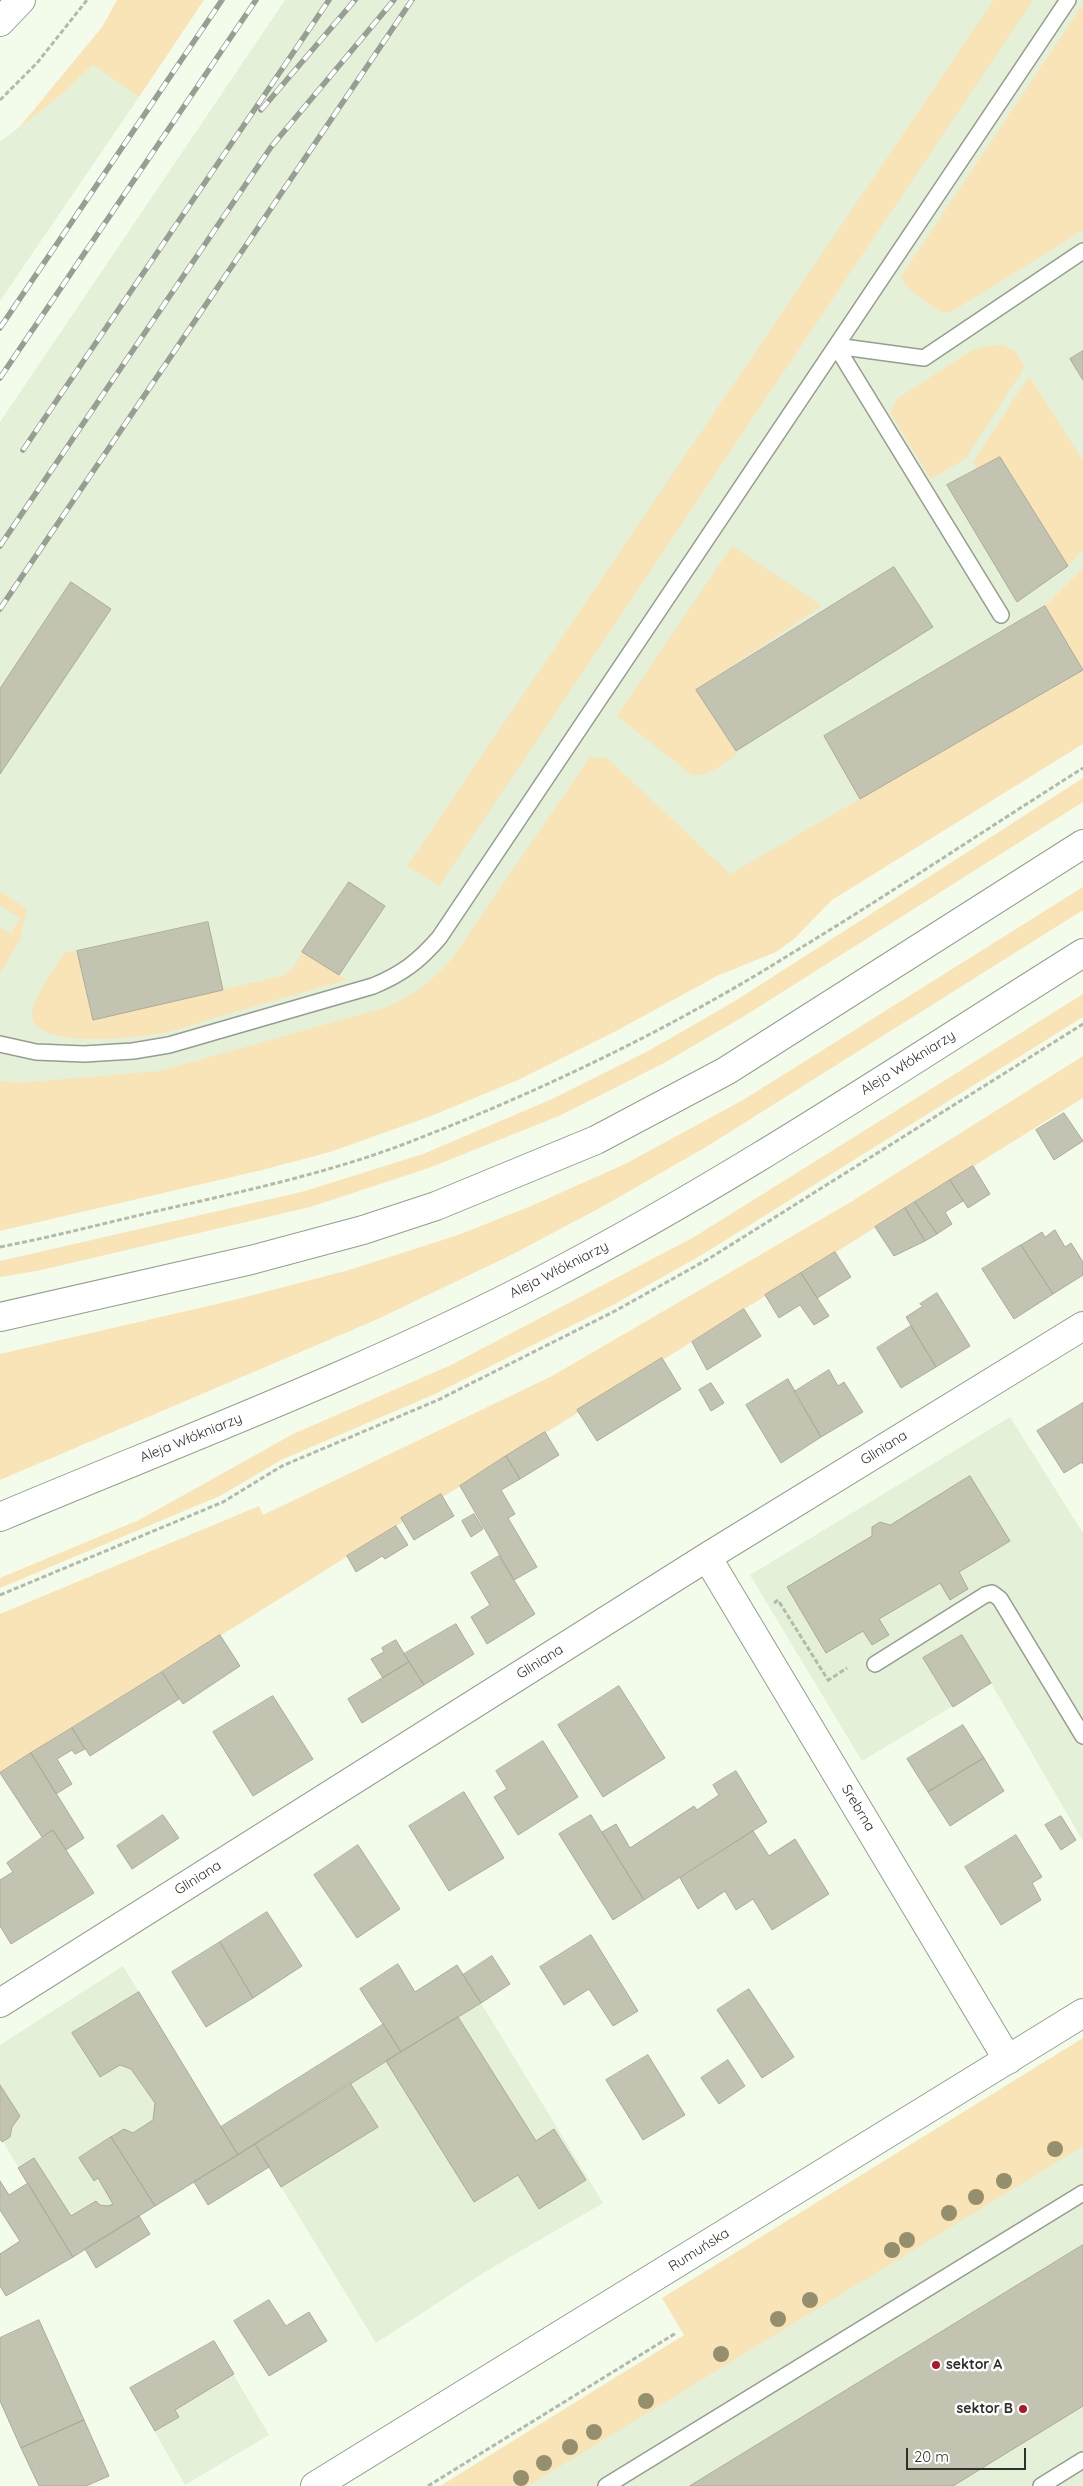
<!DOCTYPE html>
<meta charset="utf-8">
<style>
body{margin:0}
#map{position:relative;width:1083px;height:2486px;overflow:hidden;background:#f3fceb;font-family:Quicksand,sans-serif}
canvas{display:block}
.scale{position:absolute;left:906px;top:2448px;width:120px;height:22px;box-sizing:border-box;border:2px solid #2d312a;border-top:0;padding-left:6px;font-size:15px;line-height:18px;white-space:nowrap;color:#2d312a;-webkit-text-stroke:4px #fff;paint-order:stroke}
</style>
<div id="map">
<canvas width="1083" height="2486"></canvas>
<div class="scale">20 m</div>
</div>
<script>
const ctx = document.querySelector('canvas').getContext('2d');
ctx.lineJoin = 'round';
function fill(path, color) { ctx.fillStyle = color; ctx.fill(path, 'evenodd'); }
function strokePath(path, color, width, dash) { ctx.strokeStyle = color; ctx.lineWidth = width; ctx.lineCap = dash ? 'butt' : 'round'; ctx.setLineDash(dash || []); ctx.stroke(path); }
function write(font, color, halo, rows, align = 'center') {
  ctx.font = font + ' Quicksand,sans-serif'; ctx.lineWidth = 5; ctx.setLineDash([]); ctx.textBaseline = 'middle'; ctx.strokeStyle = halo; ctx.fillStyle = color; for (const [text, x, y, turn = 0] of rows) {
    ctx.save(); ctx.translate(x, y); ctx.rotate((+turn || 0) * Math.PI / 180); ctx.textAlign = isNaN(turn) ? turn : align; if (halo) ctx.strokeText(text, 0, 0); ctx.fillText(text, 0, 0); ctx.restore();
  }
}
const built = new Path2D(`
 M285,0H1083V682L475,1035L0,1168V422Z
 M93,65L139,97L0,301V142L63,93Z
 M1010,1417L1083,1533V1841L991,1683L862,1761L750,1575Z
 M123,1966L238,2155L73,2257L0,2137V2045Z
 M481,2003L603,2203L488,2270L376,2343L255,2144Z
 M1083,2117V2486H484Z
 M214,2341L269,2435L185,2485L130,2388Z`);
const green = new Path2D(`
 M117,0H204L139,97L93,65L63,93L18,129L102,27Z
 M994,0H1033L439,886L407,866Z
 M1083,4V230L951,312H940L904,285L902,275Z
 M1003,345L1015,351L1025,366L966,458L931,479L890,413L897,399L972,350L988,346Z
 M1029,376L1083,461V549L1068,566L1000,457L977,469L973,462Z
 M732,546L822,606L696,690L737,754C723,763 708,779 691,774L617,716Z
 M1083,568V744L832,900L794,939L776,952L717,976L618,1030L518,1080L431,1116L330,1152L262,1170L0,1231V1081L18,1083L160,1071L387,1007C414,995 432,981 451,960L590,757L607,758L730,874L1083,670L1045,606Z
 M1083,778V802L746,1015L664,1063L559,1116L429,1168L310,1207L37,1271L0,1277V1261L305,1191L423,1154L552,1099L650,1050L735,1001Z
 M1083,887V910L706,1147L600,1208L511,1255L378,1319L0,1480V1354L230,1301L349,1270L458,1235L531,1206L625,1164L743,1100Z
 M0,891L27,909L19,942L0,973V927L11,934L20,918L0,905Z
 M77,951L93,1020L285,975L294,967L302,952L347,980C304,992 261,1004 218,1017C198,1023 177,1031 156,1034C133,1038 35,1049 32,1016C31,1000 56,967 65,952Z
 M1083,994V1017L705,1253L613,1305L435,1394L281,1460L220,1496L0,1588V1578L139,1520L293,1434L451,1365L694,1237Z
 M1083,1056V1098L0,1773V1614L259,1506L263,1515L552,1376L849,1203Z
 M1083,2038V2146L528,2486H440L684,2335L662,2298Z`);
const building = new Path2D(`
 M1083,351V380L1070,359Z
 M1000,457L1068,566L1017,602L947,485Z
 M894,567L933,627L736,751L696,690Z
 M71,582L111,609L0,774V689Z
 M1045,606L1083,670L860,799L824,736Z
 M349,882L385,906L339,975L302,952Z
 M208,922L223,990L93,1020L77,951Z
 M1064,1113L1083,1141L1054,1160L1036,1130Z
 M973,1166L990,1194L968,1208L950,1180Z
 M950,1180L963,1201L945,1212L952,1224L937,1234L915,1202Z
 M915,1202L937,1234L925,1241L905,1208Z
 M905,1208L925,1241L894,1256L875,1227Z
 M1055,1230L1065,1247L1071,1243L1083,1262V1275L1053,1294L1021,1245L1042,1232L1045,1237Z
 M1021,1245L1053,1294L1014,1319L982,1269Z
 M835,1252L851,1277L817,1298L801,1273Z
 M801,1273L829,1316L814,1325L800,1305L779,1318L765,1295Z
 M937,1293L970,1346L936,1367L906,1317L923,1306L920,1304Z
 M744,1309L761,1336L707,1370L692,1342Z
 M911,1326L936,1367L901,1388L877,1348Z
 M662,1358L681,1389L597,1441L577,1410Z
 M829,1370L838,1386L844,1382L863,1412L821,1437L794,1392Z
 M788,1379L821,1437L781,1463L746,1405Z
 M711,1383L724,1403L711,1411L699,1390Z
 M1083,1403V1464L1082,1462L1064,1473L1037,1431Z
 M545,1432L559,1455L520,1479L506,1456Z
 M506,1456L520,1479L501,1490L515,1514L508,1518L537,1567L514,1580L460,1486Z
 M970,1476L1010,1541L959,1572L968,1589L950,1600L940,1583L879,1619L889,1635L872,1645L863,1631L826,1653L787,1587L872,1536V1527L880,1522L890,1525Z
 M441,1494L454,1516L414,1540L401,1518Z
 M474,1514L483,1529L471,1537L462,1521Z
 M396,1526L408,1545L385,1559L382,1556L356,1572L347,1556Z
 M499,1556L535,1614L487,1644L471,1617L490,1605L471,1573Z
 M456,1624L474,1654L424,1685L404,1654Z
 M220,1635L240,1666L183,1704L162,1672Z
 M962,1635L991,1683L953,1707L923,1658Z
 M396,1640L409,1662L383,1678L371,1659L384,1652L382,1648Z
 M409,1662L424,1685L362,1723L348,1699Z
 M162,1672L179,1699L90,1756L72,1728Z
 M619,1686L665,1758L603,1797L558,1725Z
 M273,1696L313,1759L253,1796L213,1732Z
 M963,1725L984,1758L928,1792L907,1759Z
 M72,1728L85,1749L75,1754L72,1750L57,1759L72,1784L56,1794L31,1753Z
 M543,1741L578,1797L518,1835L494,1797L507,1789L496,1771Z
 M31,1753L84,1838L66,1850L53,1830L42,1837L0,1773Z
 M984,1758L1004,1791L950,1826L928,1792Z
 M736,1771L767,1822L644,1900L602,1832L616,1824L630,1848L694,1806L697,1810L719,1795L713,1785Z
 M464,1792L504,1858L449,1891L409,1826Z
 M163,1815L179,1838L132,1869L117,1846Z
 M591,1815L644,1900L613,1920L559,1834Z
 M1061,1816L1076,1840L1061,1850L1045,1825Z
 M53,1830L94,1893L11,1944L0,1926V1880L13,1872L7,1863Z
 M753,1831L769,1856L795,1839L829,1894L772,1930L753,1899L736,1910L725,1891L698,1909L680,1878Z
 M1016,1835L1042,1877L1032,1883L1041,1900L1001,1925L965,1867Z
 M358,1845L400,1909L357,1938L314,1875Z
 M267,1912L302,1966L253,1998L220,1942Z
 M591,1935L638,2011L613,2026L589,1989L564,2005L540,1967Z
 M220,1942L253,1998L206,2027L172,1972Z
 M492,1956L510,1984L481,2003L463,1975Z
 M398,1964L415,1992L457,1965L481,2003L401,2052L360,1989Z
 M749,1989L794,2057L762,2078L717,2010Z
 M139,1992L238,2155L155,2206L111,2137L124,2129L133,2133L153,2120L155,2103L131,2069L120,2065L100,2077L72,2033Z
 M458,2017L536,2141L554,2129L586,2180L539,2209L518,2175L474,2202L386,2061Z
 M384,2024L401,2052L238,2155L221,2127Z
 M648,2055L685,2115L643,2140L606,2080Z
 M728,2060L745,2086L719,2104L701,2078Z
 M350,2083L378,2127L281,2187L255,2144Z
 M0,2085L20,2116L12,2127L10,2137L2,2142L0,2139Z
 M111,2137L155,2206L73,2257L18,2168L34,2158L71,2216L96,2201L100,2205L108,2206L113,2204L98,2178L94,2181L79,2158Z
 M255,2144L269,2167L208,2205L194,2182Z
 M0,2181L9,2195L28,2183L73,2257L6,2296L0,2286V2254L20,2241L0,2210Z
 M139,2216L150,2234L96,2268L85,2249Z
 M1083,2245V2406L953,2486H690Z
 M269,2300L286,2326L309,2312L327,2341L269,2376L234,2321Z
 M39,2320L84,2420L21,2448L0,2401V2338Z
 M214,2341L234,2374L175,2410L179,2417L155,2431L130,2388Z
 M84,2420L109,2476L86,2486H39L21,2448Z`);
const path = new Path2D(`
 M0,100L37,63L87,0
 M0,1247C57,1236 113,1221 170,1208C249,1190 331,1172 407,1143C539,1092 669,1030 789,955C888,895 985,830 1083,768
 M0,1595L223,1502L282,1466L438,1400L615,1311L710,1258L1083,1024
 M774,1603L778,1600L828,1680
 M827,1681L847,1668
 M428,2486L676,2333`);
const service = new Path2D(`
 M1001,615L836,346L924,358L1083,251
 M0,1044L36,1052L84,1054L133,1051L169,1045L373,986C402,974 418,962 439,938L1068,0
 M875,1664L985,1595L992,1593L1000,1599L1083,1736
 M606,2486L1083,2193
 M1041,2486L1083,2460`);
const minor = new Path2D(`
 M0,22L21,0
 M707,1557L1008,2060
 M0,2003L707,1557L1083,1326
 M315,2486L1083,2013`);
const primary = new Path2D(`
 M0,1317L251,1260L363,1230L436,1206L596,1140L726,1071L1083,844
 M0,1517C183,1440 370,1370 546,1278C732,1181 906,1064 1083,953`);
const rail = new Path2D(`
 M261,110L355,0
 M0,328L222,0
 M0,378L256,0
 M23,450L329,0
 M0,546L271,147L394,0
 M0,609L412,0`);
const trees = [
 [1055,2149],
 [1004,2181],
 [976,2197],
 [949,2213],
 [907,2240],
 [892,2250],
 [810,2300],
 [778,2319],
 [721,2354],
 [646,2401],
 [594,2432],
 [570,2447],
 [544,2463],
 [521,2478]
];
const markers = [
 [936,2365,5,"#ac172e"],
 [1023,2409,5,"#ac172e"]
];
const streetNames = [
 ["Aleja Włókniarzy",908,1063,-32],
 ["Aleja Włókniarzy",559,1270,-27],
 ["Aleja Włókniarzy",191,1438,-22],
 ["Gliniana",884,1448,-32],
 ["Gliniana",540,1662,-32],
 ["Srebrna",858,1808,59],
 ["Gliniana",198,1878,-32],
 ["Rumuńska",699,2250,-32]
];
const poiNames = [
 ["sektor A",946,2365],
 ["sektor B",1013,2409,"right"]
];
fill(built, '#e4f0d8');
fill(green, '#f9e4b7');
fill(building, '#c2c3b1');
strokePath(building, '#abab9a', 1);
strokePath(service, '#959e8e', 18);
strokePath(minor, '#959e8e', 30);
strokePath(primary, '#959e8e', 30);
strokePath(path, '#b3baac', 3, [5, 2.5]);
strokePath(service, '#fff', 15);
strokePath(minor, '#fff', 28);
strokePath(primary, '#fff', 28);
strokePath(rail, '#979e92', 5.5);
strokePath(rail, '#fff', 4, [11]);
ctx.fillStyle = '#948f6d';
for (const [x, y] of trees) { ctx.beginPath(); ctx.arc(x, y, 8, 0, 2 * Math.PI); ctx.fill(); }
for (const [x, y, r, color] of markers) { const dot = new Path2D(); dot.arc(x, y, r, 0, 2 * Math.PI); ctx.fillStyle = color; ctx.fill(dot); strokePath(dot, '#fff', 2); }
write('14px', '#2d312a', '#fff', streetNames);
write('bold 14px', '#2d312a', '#fff', poiNames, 'left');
</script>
